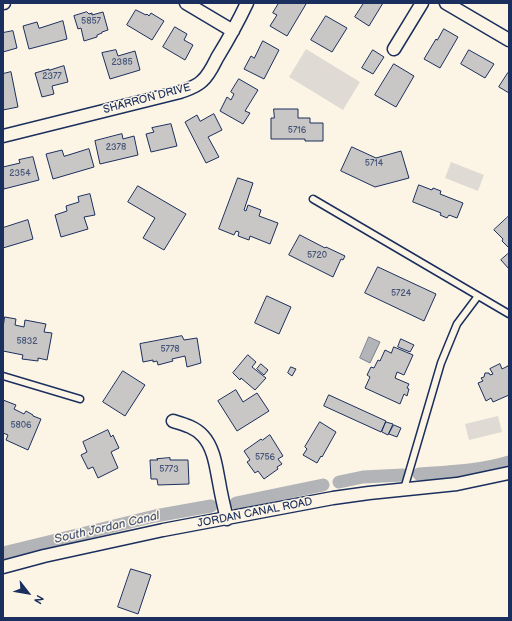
<!DOCTYPE html>
<style>
body{margin:0}
#map{position:relative;width:512px;height:621px;overflow:hidden;background:#fcf5e5;font-family:"Balsamiq Sans",sans-serif}
canvas{display:block}
.frame{position:absolute;inset:0;border:4px solid #1b2f5e;pointer-events:none}
.north{position:absolute;left:8px;top:573px;width:40px;height:40px;-webkit-text-stroke:3px #fcf5e5;paint-order:stroke;rotate:121deg;font-size:11px;font-weight:700;line-height:16px;text-align:center;color:#1b2f5e}
.north::after{content:'';display:block;margin:auto;width:14px;height:18px;background:#1b2f5e;clip-path:polygon(50% 0,100% 100%,50% 72%,0 100%)}
</style>
<div id="map">
<canvas width="512" height="621"></canvas>
<div class="frame"></div>
<div class="north">N</div>
</div>
<script>
const ctx = document.querySelector('canvas').getContext('2d');
ctx.lineJoin = 'round';
function fill(path, color) { ctx.fillStyle = color; ctx.fill(path, 'evenodd'); }
function strokePath(path, color, width, dash) { ctx.strokeStyle = color; ctx.lineWidth = width; ctx.lineCap = dash ? 'butt' : 'round'; ctx.setLineDash(dash || []); ctx.stroke(path); }
function write(font, color, halo, rows, align = 'center') {
  ctx.font = font + ' "Balsamiq Sans",sans-serif'; ctx.lineWidth = 3; ctx.setLineDash([]); ctx.textBaseline = 'middle'; ctx.strokeStyle = halo; ctx.fillStyle = color; for (const [text, x, y, turn = 0] of rows) {
    ctx.save(); ctx.translate(x, y); ctx.rotate((+turn || 0) * Math.PI / 180); ctx.textAlign = isNaN(turn) ? turn : align; if (halo) ctx.strokeText(text, 0, 0); ctx.fillText(text, 0, 0); ctx.restore();
  }
}
const green = new Path2D(`
 M306,49L360,82L343,110L289,77Z
 M451,162L484,175L478,191L445,178Z
 M498,416L502,432L469,440L465,424Z`);
const water = new Path2D(`
 M369,337L380,342L370,363L360,358Z`);
const canal = new Path2D(`
 M419,474C449,472 480,471 509,462
 M339,482L363,477L403,475
 M236,503L323,485
 M3,553L155,516L211,506`);
const building = new Path2D(`
 M279,3H304L306,4L287,36L270,26L277,15L273,13Z
 M364,3H383L369,26L355,17Z
 M136,10L146,15L147,14L149,16L151,13L164,21L152,40L127,25Z
 M87,12L89,14L92,13V15L103,12L108,30L102,32V33L97,35V37L84,41L81,28L78,29L74,16Z
 M326,16L347,28L332,52L311,40Z
 M63,21L67,39L29,49L23,26L37,22L39,28Z
 M175,27L187,34L184,40L193,45L185,60L163,47Z
 M444,29L458,37L440,68L424,59L436,39L437,40Z
 M13,31L17,48L3,52V33Z
 M263,41L279,50L264,79L244,69L251,56L254,58Z
 M116,50L118,56L135,51L140,70L110,79L102,53Z
 M373,50L384,57L373,74L362,68Z
 M469,50L494,64L485,78L461,64Z
 M394,64L414,76L396,107L375,95Z
 M64,66L68,82L52,86L54,94L42,97L35,73L49,69V70Z
 M11,72L18,107L3,110V74Z
 M508,73L509,74V93L499,87Z
 M239,79L258,90L245,111L250,113L243,124L220,111L227,97L231,100L234,94L231,92Z
 M274,109H298V118H310V123H323V141H305V139H271V118H274Z
 M214,114L222,130L208,137L219,157L206,163L185,122L197,115L200,121Z
 M171,124L177,146L151,152L146,134L154,132L152,128Z
 M122,134L123,139L134,136L138,155L100,164L95,141Z
 M352,147L376,158L401,151L409,178L375,187L341,171Z
 M89,149L94,167L53,179L46,154L62,150L64,156Z
 M33,157L39,180L4,189L3,184V167L20,163L19,160Z
 M238,178L253,183L244,210L246,211L248,205L261,210L259,216L278,223L270,244L250,236L249,240L238,236L239,232L236,231L234,235L219,229Z
 M419,185L432,190L433,188L441,191L440,194L463,203L457,218L449,215L447,218L440,215L441,213L413,202Z
 M138,186L186,214L164,250L143,238L155,218L128,202Z
 M90,194L95,215L84,217L88,229L61,237L55,215L67,211L66,206L79,202L78,197Z
 M508,217L509,218V248L502,241L503,239L494,230Z
 M28,220L33,239L3,248V228Z
 M300,235L325,248L326,247L345,256L343,260L341,259L333,277L289,255Z
 M509,253V269L501,260Z
 M378,267L436,294L424,321L365,293Z
 M267,296L291,307L279,334L255,323Z
 M5,317L16,319L15,325L24,327L25,320L46,324L44,332L52,333L47,360L38,358V361L22,359L23,355L3,351V328Z
 M182,336L184,340L197,338L201,363L187,367L185,356L172,359L173,361L158,365L157,361L153,362V360L143,362L140,344Z
 M401,339L414,345L410,352L398,347Z
 M394,347L413,355L404,375L397,372L395,378L409,384L407,388L409,389L407,396L404,394L400,404L365,388L370,377L367,375L371,367L374,368L378,360L380,361L385,350L391,353Z
 M248,355L256,362L252,367L266,378L255,390L241,378L240,380L233,373Z
 M261,364L268,370L264,375L257,369Z
 M500,364L502,369L508,366L509,364V395L493,402L491,398L486,401L478,383L483,381L481,378L484,377L485,373H489L490,375L493,374L490,369Z
 M291,367L296,369L292,376L288,373Z
 M123,371L145,385L125,416L103,402Z
 M236,390L243,402L257,393L269,411L237,431L218,401Z
 M329,395L386,421L381,432L324,406Z
 M3,400L16,405L14,409L24,414L26,411L33,415V416L41,419L28,450L6,440L8,435L3,433Z
 M320,422L336,432L322,457L321,456L317,463L303,455L307,449L305,447Z
 M386,422L393,424L388,435L382,432Z
 M394,425L401,428L397,437L389,434Z
 M108,430L111,437L113,435L119,448L111,452L118,468L98,478L93,467L88,469L81,455L87,452L83,442Z
 M270,435L283,456L278,459L282,464L277,467L278,469L264,479L258,471L255,473L247,462L250,460L244,451L261,439L262,440Z
 M170,458V460H188L189,484L158,485L157,479H151L150,460H158L157,459Z
 M131,569L151,575L138,614L118,607Z`);
const service = new Path2D(`
 M313,199L509,314
 M3,376L80,399
 M404,489L441,363L457,324L478,296`);
const minor = new Path2D(`
 M3,3H4
 M186,3L233,31
 M446,3L509,40
 M394,49L422,3
 M3,136L180,92C188,89 196,87 202,81C209,75 213,66 217,58C228,40 238,22 247,3
 M173,421C183,424 195,427 203,436C214,448 216,467 219,482C221,494 224,507 227,519
 M3,567L44,556L163,530L333,498L369,493L457,484L509,473`);
const numberNames = [
 ["5857",91,22],
 ["2385",122,63],
 ["2377",52,77],
 ["5716",297,131],
 ["2378",116,148],
 ["5714",374,164],
 ["2354",20,174],
 ["5720",317,256],
 ["5724",401,294],
 ["5832",27,342],
 ["5778",170,350],
 ["5806",21,426],
 ["5756",265,458],
 ["5773",169,470]
];
const streetNames = [
 ["SHARRON DRIVE",147,99,-15],
 ["JORDAN CANAL ROAD",255,513,-11]
];
const waterNames = [
 ["South Jordan Canal",107,528,-13]
];
fill(green, '#dfdbd4');
fill(water, '#b2b4b8');
strokePath(water, '#767f94', 1);
strokePath(canal, '#b2b4b8', 13);
fill(building, '#c8c7c6');
strokePath(building, '#1b2f5e', 1);
strokePath(service, '#1b2f5e', 9);
strokePath(minor, '#1b2f5e', 15);
strokePath(service, '#fcf5e5', 6);
strokePath(minor, '#fcf5e5', 12);
write('9px', '#465578', null, numberNames);
write('11px', '#1b2f5e', '#fcf5e5', streetNames);
write('italic 12px', '#485779', '#fcf5e5', waterNames);
</script>
